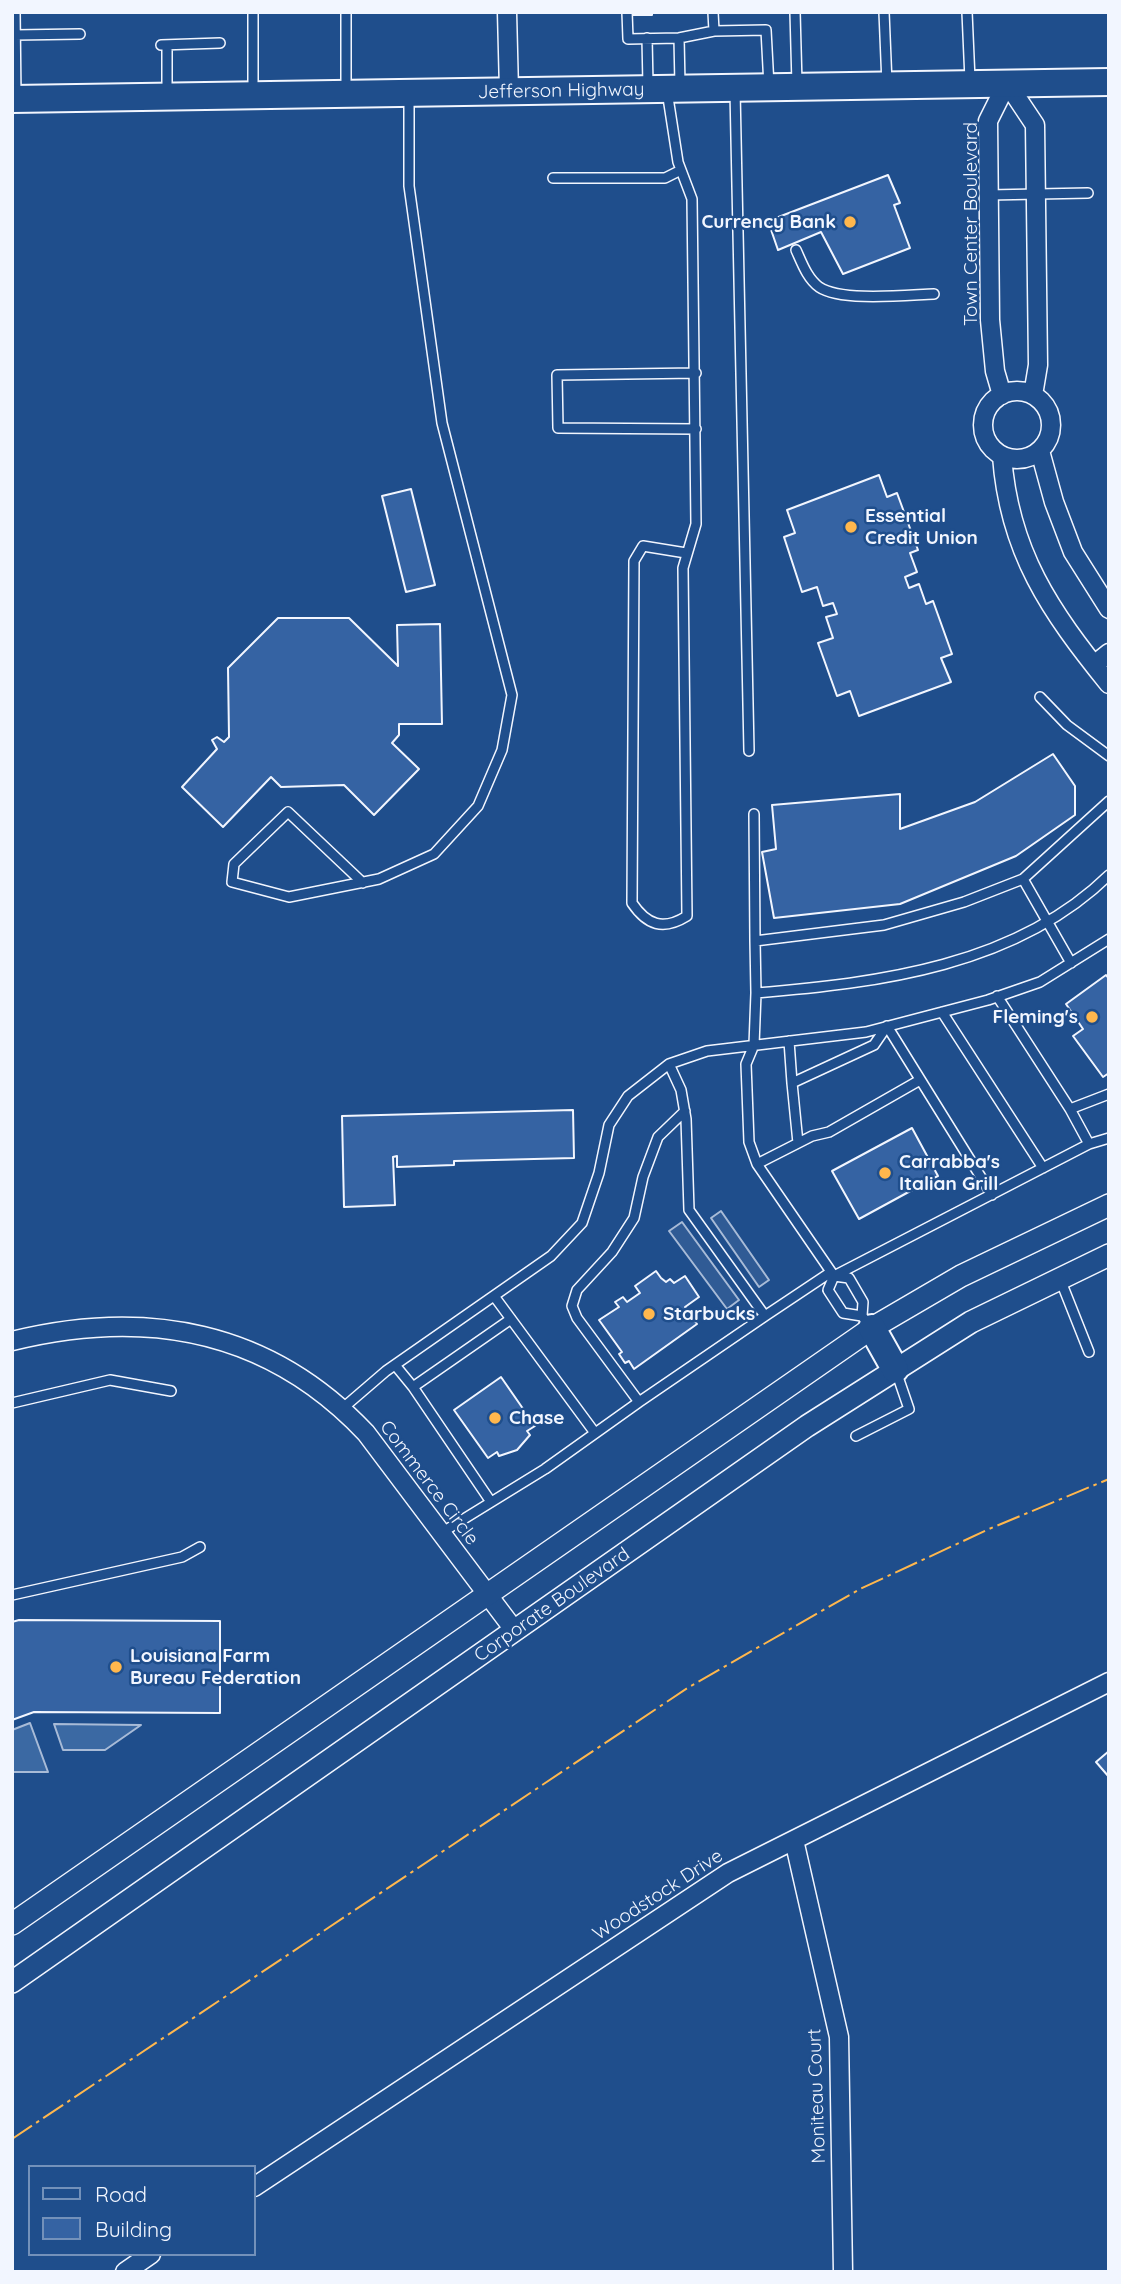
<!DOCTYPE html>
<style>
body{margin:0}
#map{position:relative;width:1121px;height:2284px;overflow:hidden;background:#1f4e8c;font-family:Quicksand,sans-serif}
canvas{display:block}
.frame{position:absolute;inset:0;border:14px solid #f2f6ff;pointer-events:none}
.legend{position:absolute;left:28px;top:2165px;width:228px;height:91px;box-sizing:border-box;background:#1f4e8c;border:2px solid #7391ba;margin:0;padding:9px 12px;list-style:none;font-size:21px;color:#f2f6ff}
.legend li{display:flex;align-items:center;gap:14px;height:35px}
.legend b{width:35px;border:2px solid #7391ba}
</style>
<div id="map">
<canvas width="1121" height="2284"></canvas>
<div class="frame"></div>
<ul class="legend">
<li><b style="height:9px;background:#1f4e8c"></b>Road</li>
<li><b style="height:19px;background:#3563a3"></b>Building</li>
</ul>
</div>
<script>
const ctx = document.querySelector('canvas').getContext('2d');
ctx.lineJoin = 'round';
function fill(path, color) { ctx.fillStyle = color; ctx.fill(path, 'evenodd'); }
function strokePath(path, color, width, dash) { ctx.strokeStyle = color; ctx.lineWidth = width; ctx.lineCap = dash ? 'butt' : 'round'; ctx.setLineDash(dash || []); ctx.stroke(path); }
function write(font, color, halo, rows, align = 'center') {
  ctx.font = font + ' Quicksand,sans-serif'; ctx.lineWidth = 5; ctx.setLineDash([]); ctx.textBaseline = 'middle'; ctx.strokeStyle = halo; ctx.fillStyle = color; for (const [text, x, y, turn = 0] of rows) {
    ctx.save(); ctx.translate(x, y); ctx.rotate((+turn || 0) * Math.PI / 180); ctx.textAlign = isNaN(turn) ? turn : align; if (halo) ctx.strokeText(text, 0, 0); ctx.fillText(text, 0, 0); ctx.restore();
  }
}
const parking = new Path2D(`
 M721,1211L769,1280L759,1287L711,1218Z
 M682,1222L739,1300L727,1309L669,1231Z`);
const water = new Path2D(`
 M30,1723L48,1772H13L12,1730Z
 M54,1724L141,1725L105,1750H63Z`);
const building = new Path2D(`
 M632,12H652V15H632Z
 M888,175L900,203L894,205L910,248L843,274L821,232L778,250L768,221Z
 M879,475L887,497L897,493L918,550L910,553L917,572L905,577L909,588L919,584L926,604L933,601L952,654L941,658L951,682L859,716L850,691L837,696L818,643L833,638L826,617L837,614L833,603L823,606L817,587L802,592L784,537L795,533L787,510Z
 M411,489L435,585L406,592L382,496Z
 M278,618H349L398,666L397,625L440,624L442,724H399V735L392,743L419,769L374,815L344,785L281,787L271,777L223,827L182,787L217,749L212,740L217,737L224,742L229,737L228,668Z
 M1053,754L1075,786V815L1016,856L900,904L774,918L762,852L776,849L772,805L900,794V829L975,802Z
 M1106,975L1109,979V1073L1103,1077L1073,1036L1083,1029L1066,1004Z
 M573,1110L574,1158L454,1161V1165L397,1167V1156L393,1157L395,1205L344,1207L342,1116Z
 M912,1128L938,1176L859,1219L832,1171Z
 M656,1271L661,1278L666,1282L670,1279L674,1283L685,1276L699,1297L685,1307L697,1324L634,1369L629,1361L625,1363L619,1354L622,1352L599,1320L619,1307L615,1302L623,1297L627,1302L640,1293L635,1286Z
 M501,1377L535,1426L527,1431L530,1435L517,1450L499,1456L497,1452L488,1458L454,1410Z
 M19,1620L220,1621V1713L34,1712L12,1720V1622Z
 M1109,1751V1777L1096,1762Z`);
const service = new Path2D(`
 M15,12L16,98
 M627,12L628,39L679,38L714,31
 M713,12L714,31L766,30L769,86
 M795,12L797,84
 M884,12L887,84
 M967,12L970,80
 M15,35L80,34
 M647,38L648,85
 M679,38L680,85
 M161,45L220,43
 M167,45V92
 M253,91V12
 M346,91V12
 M667,91L678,162L692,199L696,524L683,568L687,916C663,931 647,925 632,903L634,561L643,546L686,553
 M735,91L749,751
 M553,178H665L681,170
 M989,195L1088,193
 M796,250C802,263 807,278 819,287C841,302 907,295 934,294
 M696,373L557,375L558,428L696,429
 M1040,697L1067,725L1109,756
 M754,814L755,941
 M1109,875C1016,966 879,983 756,993L754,1045L746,1064L749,1142L757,1164L834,1276L1089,1144L1109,1138
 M363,883L288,812L234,864L232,882L289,897L379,879L434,854L478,806L502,750L512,695L442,423L409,186V95
 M1071,963L1023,879L1109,801
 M756,993L755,941L884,925L964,902L1023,879
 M997,996L1070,1109
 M942,1012L1043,1168
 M789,1041L792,1083L874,1045L887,1026L992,1195
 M669,1064L681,1090L686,1119L689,1210L765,1316L831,1272
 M792,1083L798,1143
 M685,1111L658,1137L643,1177L634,1218L612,1252L577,1290L572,1306L577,1318L639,1402L765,1316
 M1089,1144L1070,1109L1109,1094
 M757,1164L812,1136L829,1132L920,1080
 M1060,1279L1089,1352
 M494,1296L595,1433
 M862,1316L863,1302L849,1278L834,1276L828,1290L843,1313L862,1316L870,1326
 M395,1365L413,1387L511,1319
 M413,1387L491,1502
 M12,1403L110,1380L171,1391
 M343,1408L386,1371L551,1256L582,1223L599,1173L609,1125L628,1096L669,1064L707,1051L866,1032L988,1000L1040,982L1109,939
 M856,1436L909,1409L896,1371
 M441,1533L545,1469L639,1402
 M12,1595L182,1557L200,1547`);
const minor = new Path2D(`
 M507,12L509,91
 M1007,83L1035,125L1038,365L1033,395
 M983 425a34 34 0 1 1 68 0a34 34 0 1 1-68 0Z
 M1002,395L995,371L990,320L988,121L1007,83
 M1040,451L1054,502L1073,552L1109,609
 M1002,456C1009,552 1050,611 1109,684
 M1094,665L1109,653
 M12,1341C146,1308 269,1330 366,1433L515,1631
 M794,1840L839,2037L843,2272
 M254,2187L728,1873L1109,1682
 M125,2272L151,2254`);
const tertiary = new Path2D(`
 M12,1924L872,1328L961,1276L1109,1205
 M12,1982L807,1426L971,1322L1109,1255`);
const primary = new Path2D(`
 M12,99L1109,82
 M872,1328L895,1369`);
const power = new Path2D(`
 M12,2139L689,1687L860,1589L989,1529L1109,1479`);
const markers = [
 [850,222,7,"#ffb74d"],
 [851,527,7,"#ffb74d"],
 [1092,1017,7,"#ffb74d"],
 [885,1173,7,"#ffb74d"],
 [649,1314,7,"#ffb74d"],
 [495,1418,7,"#ffb74d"],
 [116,1667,7,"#ffb74d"]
];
const streetNames = [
 ["Jefferson Highway",561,91,-1],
 ["Town Center Boulevard",971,224,-90],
 ["Commerce Circle",429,1483,53],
 ["Corporate Boulevard",552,1605,-35],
 ["Woodstock Drive",658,1895,-33],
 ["Moniteau Court",817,2096,-92]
];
const poiNames = [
 ["Currency Bank",836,222,"right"],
 ["Essential",865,516],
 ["Credit Union",865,538],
 ["Fleming's",1078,1017,"right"],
 ["Carrabba's",899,1162],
 ["Italian Grill",899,1184],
 ["Starbucks",663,1314],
 ["Chase",509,1418],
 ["Louisiana Farm",130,1656],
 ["Bureau Federation",130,1678]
];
fill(parking, '#305b95');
strokePath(parking, '#a8bbd7', 2);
fill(water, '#3b69a3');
strokePath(water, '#a8bbd7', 2);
fill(building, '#3563a3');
strokePath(building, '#f2f6ff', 2);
strokePath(service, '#f2f6ff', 12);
strokePath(minor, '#f2f6ff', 21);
strokePath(tertiary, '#f2f6ff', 24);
strokePath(primary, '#f2f6ff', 30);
strokePath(service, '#1f4e8c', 9);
strokePath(minor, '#1f4e8c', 18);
strokePath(tertiary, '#1f4e8c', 21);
strokePath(primary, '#1f4e8c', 26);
strokePath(power, '#ffb74d', 2, [24, 5, 3.5, 5]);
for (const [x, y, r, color] of markers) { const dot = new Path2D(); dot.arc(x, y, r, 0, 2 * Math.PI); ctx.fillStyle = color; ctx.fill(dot); strokePath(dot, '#1f4e8c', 2.5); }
write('19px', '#f2f6ff', '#1f4e8c', streetNames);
write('bold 19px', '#f2f6ff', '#1f4e8c', poiNames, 'left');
</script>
